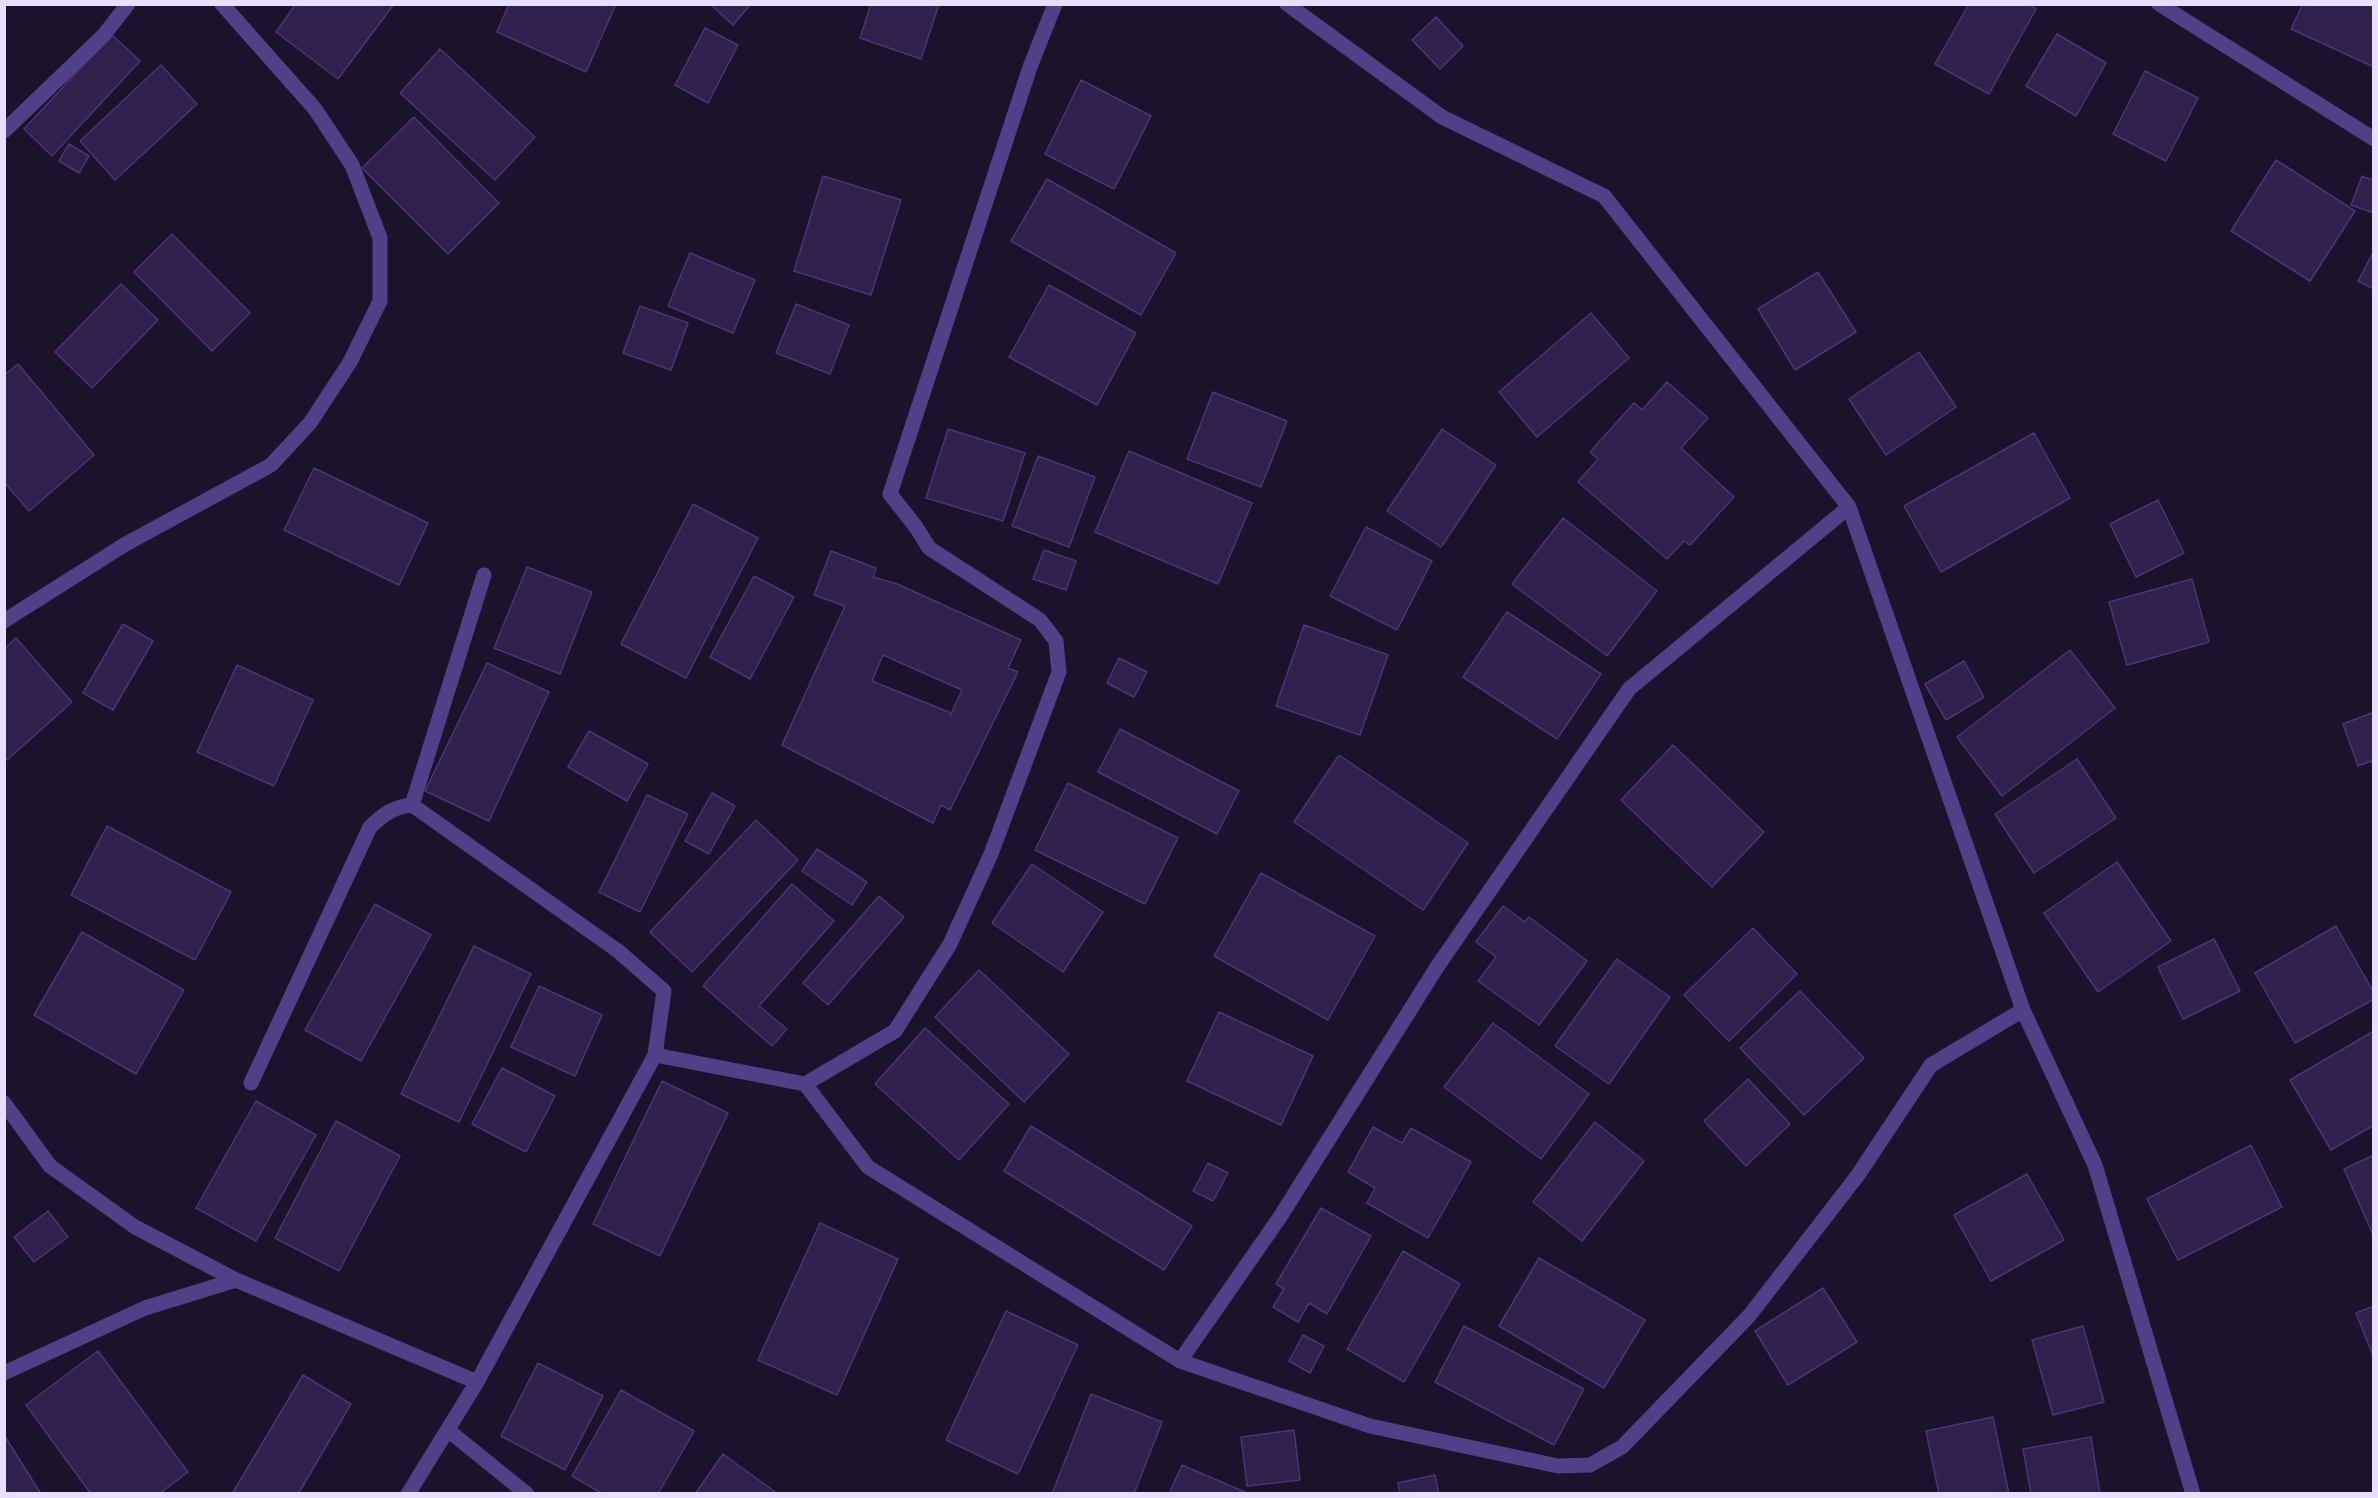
<!DOCTYPE html>
<style>
body{margin:0}
#map{position:relative;width:2378px;height:1498px;overflow:hidden;background:#1b132c;font-family:Barlow,sans-serif}
canvas{display:block}
.frame{position:absolute;inset:0;border:6px solid #e8dffe;pointer-events:none}
</style>
<div id="map">
<canvas width="2378" height="1498"></canvas>
<div class="frame"></div>
</div>
<script>
const ctx = document.querySelector('canvas').getContext('2d');
ctx.lineJoin = 'round';
function fill(path, color) { ctx.fillStyle = color; ctx.fill(path, 'evenodd'); }
function strokePath(path, color, width, dash) { ctx.strokeStyle = color; ctx.lineWidth = width; ctx.lineCap = dash ? 'butt' : 'round'; ctx.setLineDash(dash || []); ctx.stroke(path); }
const building = new Path2D(`
 M296,4H394L338,79L276,32Z
 M509,4H616L586,72L497,32Z
 M710,4H751L733,25Z
 M871,4H939L921,59L860,38Z
 M1969,4H2028L2036,9L1989,94L1935,64Z
 M2303,4H2374V67L2291,29Z
 M1436,17L1463,46L1440,69L1412,40Z
 M705,28L738,45L708,103L675,85Z
 M2057,34L2106,63L2076,116L2026,86Z
 M112,35L140,61L52,156L24,129Z
 M440,49L535,137L495,180L400,93Z
 M161,65L197,104L115,180L80,141Z
 M2145,71L2198,98L2166,161L2113,134Z
 M1081,80L1151,116L1114,189L1045,154Z
 M414,117L499,203L448,254L362,168Z
 M69,144L89,156L79,173L59,161Z
 M2276,160L2355,211L2310,281L2231,231Z
 M823,176L901,200L871,295L794,271Z
 M2362,176L2374,181V213L2351,205Z
 M1047,179L1176,253L1141,315L1011,241Z
 M172,234L250,313L212,351L134,272Z
 M2374,251V289L2358,281Z
 M690,253L755,280L733,333L668,306Z
 M1818,272L1856,332L1795,370L1758,309Z
 M121,284L158,320L92,388L55,352Z
 M1049,285L1136,333L1097,405L1009,357Z
 M796,304L849,325L830,374L776,353Z
 M640,306L688,323L671,370L623,353Z
 M1591,313L1629,358L1537,437L1499,392Z
 M1919,352L1956,407L1886,455L1849,399Z
 M18,364L94,455L29,511L4,482V375Z
 M1667,382L1708,418L1681,448L1734,497L1690,545L1684,541L1667,559L1578,482L1598,459L1590,452L1634,403L1642,410Z
 M1213,392L1287,421L1261,487L1187,459Z
 M948,429L1025,453L1003,521L926,498Z
 M1442,429L1496,465L1441,547L1387,511Z
 M2034,433L2070,498L1941,572L1904,506Z
 M1129,451L1252,503L1218,584L1095,532Z
 M1038,456L1095,477L1069,547L1012,526Z
 M314,468L428,523L399,585L284,530Z
 M2158,500L2184,553L2136,577L2110,524Z
 M693,504L758,538L686,678L621,644Z
 M1563,518L1657,591L1607,656L1512,584Z
 M1366,527L1432,561L1397,630L1330,596Z
 M1044,550L1076,561L1066,590L1033,579Z
 M831,551L876,568L873,577L897,584L1021,640L1008,668L1018,672L950,810L941,805L933,823L782,745L845,606L814,595ZM883,655L962,690L950,716L951,713L872,681Z
 M527,567L592,592L560,674L494,648Z
 M754,576L794,597L750,679L710,657Z
 M2192,579L2209,642L2127,665L2109,602Z
 M1507,612L1601,674L1557,739L1463,677Z
 M123,624L153,641L113,710L83,693Z
 M1304,625L1388,655L1360,735L1276,706Z
 M16,638L72,702L7,760L4,757V649Z
 M2070,650L2115,708L2002,796L1957,737Z
 M1119,658L1147,672L1134,697L1107,683Z
 M1964,661L1984,697L1946,720L1925,684Z
 M487,663L549,692L489,821L425,791Z
 M237,665L313,700L274,786L197,752Z
 M2374,712V760L2358,766L2343,724Z
 M1120,729L1239,791L1217,834L1098,772Z
 M589,731L648,764L627,801L568,767Z
 M1673,745L1764,832L1712,887L1621,800Z
 M1339,755L1468,843L1423,910L1294,822Z
 M2077,759L2116,818L2034,873L1995,814Z
 M1068,783L1178,838L1145,904L1035,850Z
 M712,793L735,806L709,854L685,841Z
 M647,795L688,814L640,912L599,892Z
 M756,820L798,860L692,972L650,932Z
 M107,826L231,892L195,960L71,895Z
 M817,849L867,882L852,905L802,871Z
 M2117,862L2171,941L2098,992L2044,913Z
 M1032,864L1103,912L1063,972L992,923Z
 M1261,873L1375,936L1328,1020L1214,956Z
 M792,884L834,921L759,1006L787,1029L772,1046L703,986Z
 M879,896L904,917L828,1005L803,983Z
 M375,904L431,935L361,1061L305,1030Z
 M1503,906L1525,922L1529,917L1587,961L1539,1025L1478,981L1496,957L1476,942Z
 M2336,926L2374,993V999L2295,1043L2255,973Z
 M1753,928L1797,974L1729,1041L1684,995Z
 M82,932L184,990L136,1074L34,1015Z
 M2214,939L2240,991L2183,1019L2158,967Z
 M474,946L531,974L459,1122L401,1094Z
 M1617,959L1670,997L1609,1084L1555,1046Z
 M979,970L1069,1054L1024,1102L935,1017Z
 M539,986L602,1015L575,1076L511,1047Z
 M1800,991L1864,1058L1804,1115L1740,1048Z
 M1219,1012L1313,1056L1281,1125L1187,1081Z
 M1493,1023L1589,1094L1541,1159L1444,1087Z
 M925,1028L1009,1104L959,1160L875,1084Z
 M2374,1031V1125L2331,1150L2290,1080Z
 M502,1068L555,1096L526,1152L472,1124Z
 M1748,1079L1790,1124L1746,1166L1704,1121Z
 M662,1081L728,1113L660,1256L593,1224Z
 M256,1101L316,1135L256,1241L196,1208Z
 M336,1121L400,1156L339,1271L275,1238Z
 M1595,1122L1644,1161L1582,1241L1533,1202Z
 M1031,1126L1192,1226L1164,1270L1004,1171Z
 M1373,1127L1402,1143L1411,1128L1471,1162L1428,1238L1367,1203L1375,1188L1348,1172Z
 M2251,1145L2282,1207L2178,1260L2147,1199Z
 M2374,1155V1237L2344,1169Z
 M1208,1163L1228,1173L1213,1201L1193,1191Z
 M2027,1174L2064,1240L1991,1281L1954,1215Z
 M1321,1208L1371,1236L1327,1314L1309,1303L1298,1322L1273,1307L1284,1289L1276,1284Z
 M48,1211L68,1237L34,1262L14,1237Z
 M820,1223L898,1259L837,1395L758,1360Z
 M1403,1251L1460,1284L1404,1382L1347,1349Z
 M1539,1258L1645,1320L1604,1388L1499,1326Z
 M1823,1288L1857,1342L1788,1385L1755,1331Z
 M2374,1306V1358L2356,1313Z
 M1006,1311L1078,1345L1018,1474L946,1440Z
 M1464,1326L1584,1389L1554,1445L1435,1382Z
 M2083,1326L2104,1402L2053,1415L2032,1340Z
 M1303,1335L1324,1346L1310,1373L1289,1361Z
 M98,1351L188,1472L159,1494H91L26,1405Z
 M538,1363L603,1396L565,1470L501,1436Z
 M303,1375L351,1404L298,1494H232Z
 M621,1390L694,1431L658,1494H603L572,1476Z
 M1091,1394L1162,1422L1134,1494H1052Z
 M1993,1417L2009,1494H1939L1926,1431Z
 M1294,1430L1300,1480L1247,1486L1241,1437Z
 M4,1435L41,1494H4Z
 M2091,1437L2100,1494H2031L2023,1449Z
 M723,1454L778,1494H695Z
 M1182,1465L1247,1493L1246,1494H1169Z
 M1435,1475L1439,1494H1400L1398,1483Z`);
const minor = new Path2D(`
 M1287,4L1442,117L1604,196L1849,507L2023,1010L2095,1165L2193,1494
 M2159,4L2374,139
 M4,131L103,36L128,4
 M4,621L124,545L271,465L310,423L350,362L380,301V238L352,165L315,109L222,4
 M412,805L484,575
 M655,1055L805,1084L868,1167L1180,1361L1370,1426L1558,1466L1590,1465L1622,1447L1749,1316L1858,1175L1931,1065L2023,1010
 M251,1083L370,827C384,814 393,807 412,805L618,951L664,991L655,1055L477,1382L408,1494
 M805,1084L895,1031L950,944L991,854L1059,672L1056,641L1040,620L929,548L916,527L890,494L1030,67L1055,4
 M4,1103L50,1166L135,1227L236,1280L477,1382
 M1180,1361L1280,1217L1437,967L1629,689L1849,507
 M4,1373L145,1308L236,1280
 M449,1431L527,1494`);
fill(building, '#30204c');
strokePath(building, '#4c3377', 1.5);
strokePath(minor, '#4f4088', 15);
</script>
